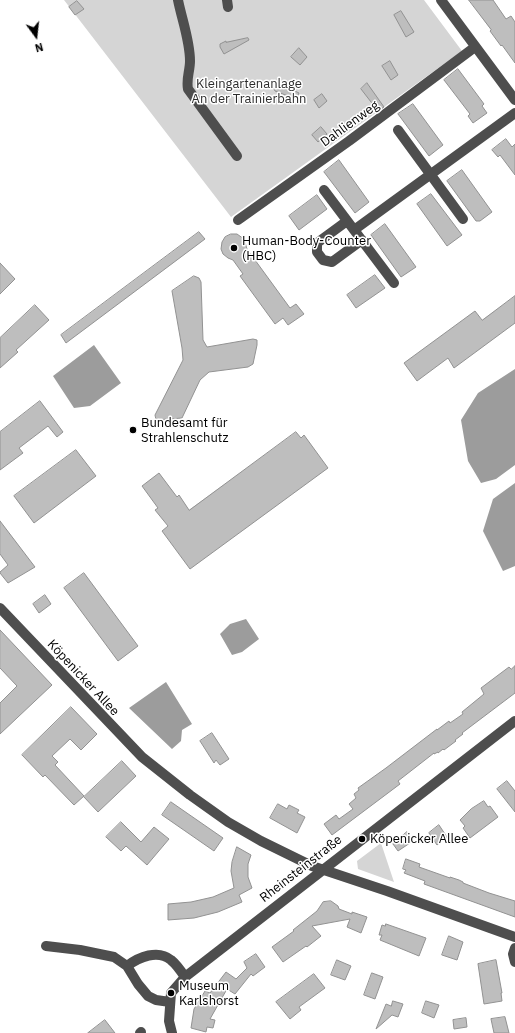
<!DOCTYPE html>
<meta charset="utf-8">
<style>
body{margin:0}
#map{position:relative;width:515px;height:1033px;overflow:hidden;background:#fff;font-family:"IBM Plex Sans",sans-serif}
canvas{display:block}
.north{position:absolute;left:16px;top:16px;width:40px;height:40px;-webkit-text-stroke:3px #fff;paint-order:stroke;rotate:165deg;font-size:11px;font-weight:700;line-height:16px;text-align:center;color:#000}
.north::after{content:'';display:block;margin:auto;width:14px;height:18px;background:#000;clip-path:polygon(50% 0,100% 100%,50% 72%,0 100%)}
</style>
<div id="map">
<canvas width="515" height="1033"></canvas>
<div class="north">N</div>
</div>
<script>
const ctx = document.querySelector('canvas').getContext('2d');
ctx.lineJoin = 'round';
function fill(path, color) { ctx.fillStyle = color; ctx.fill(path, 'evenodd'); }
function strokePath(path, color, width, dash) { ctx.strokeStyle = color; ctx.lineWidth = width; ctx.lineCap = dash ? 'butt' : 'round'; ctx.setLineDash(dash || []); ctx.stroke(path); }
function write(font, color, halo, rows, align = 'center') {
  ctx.font = font + ' "IBM Plex Sans",sans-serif'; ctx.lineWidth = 3; ctx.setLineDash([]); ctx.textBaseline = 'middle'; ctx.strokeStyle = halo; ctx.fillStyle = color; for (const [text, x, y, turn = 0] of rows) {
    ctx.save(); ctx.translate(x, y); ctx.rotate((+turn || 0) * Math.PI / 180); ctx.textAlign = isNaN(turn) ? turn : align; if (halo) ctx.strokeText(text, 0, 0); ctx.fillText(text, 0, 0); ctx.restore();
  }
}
const green = new Path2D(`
 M64,0H424L462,51L231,217Z
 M381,843L394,882L358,869L357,861Z`);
const water = new Path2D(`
 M94,345L121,383L90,406L74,408L53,376Z
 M515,369V465L496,479L481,483L468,461L461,420L478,393Z
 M515,483V566L503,571L483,531L493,499Z
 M246,619L259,639L242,652L232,655L220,634L230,624Z
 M166,682L192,724L182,730L181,741L172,749L129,708Z`);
const building = new Path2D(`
 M469,0H493L506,19L511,16L515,22V63L502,45L501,46L490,31L491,30Z
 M77,1L84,9L75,15L69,7Z
 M401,11L414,32L406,37L394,15Z
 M248,38L249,40L224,54L220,47V44L226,41V42Z
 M299,48L307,57L300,65L291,57Z
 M390,61L398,75L391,80L382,66Z
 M458,69L484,104L482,106L487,113L473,123L468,116L470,114L444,80Z
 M277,82L299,93L296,99L275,91L274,89Z
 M367,83L384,107L378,111L361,89Z
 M322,94L327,101L319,108L314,100Z
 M413,104L443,145L429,156L398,114Z
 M321,127L327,134L318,142L312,135Z
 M506,139L512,147L515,144V175L500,155L498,157L492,150Z
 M339,160L369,202L355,213L324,172Z
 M462,170L492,212L480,221H476L447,181Z
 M431,194L462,235L447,246L417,204Z
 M317,195L327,209L299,230L289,216Z
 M385,224L416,267L401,277L371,235Z
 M199,232L205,239L66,343L61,335Z
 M231,234H237L244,239L247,249L290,308L296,304L304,314L288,325L283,318L275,324L240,276L243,274L233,260L228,258L223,254L221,249L222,242L225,237Z
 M0,263L15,279L0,294Z
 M375,275L385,288L356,308L347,295Z
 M194,276L199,278L201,282L203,340L207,347L253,339L257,340V345L253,364L248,367L209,372L200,380L182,418L156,420L155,415L183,360L182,348L172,291Z
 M515,296V323L454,368L448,358L417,381L404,363L475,311L482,320Z
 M35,305L49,320L16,350L18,352L0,368V338Z
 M40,401L63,432L57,437L48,426L19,448L23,453L0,470V432Z
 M296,432L301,438L304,435L328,468L190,569L162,531L168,526L155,510L158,508L142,486L159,473L177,497L179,495L189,510Z
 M76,450L96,476L34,523L14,496Z
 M0,521L35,567L8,583L0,573V572L8,565L0,554Z
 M84,573L138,646L118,661L64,588Z
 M45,595L51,604L39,613L33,604Z
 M0,630L52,685L0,734V703L17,686L0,668Z
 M515,666V693L462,733L463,734L455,740L456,741L444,750L443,749L438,753V752L434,754V753L398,781L400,784L332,835L324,824L336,815L339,819L353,809L349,804L356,798L354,794L359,790L358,788L386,768L437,729V730L449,721L450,723L463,714L462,712L484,694L481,688L509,667L511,669Z
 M71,707L97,734L81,750L70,739L52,756L58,762L55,765L84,796L74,805L45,775L43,777L22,755Z
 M212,733L229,759L220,765L216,760L214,763L200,741Z
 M122,761L136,776L98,812L84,797Z
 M507,781L515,791V812L497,789Z
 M484,801L488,807L490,806L498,817L470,838L463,828L465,826L460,820L471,809Z
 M171,802L223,838L214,851L162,815Z
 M278,804L287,809L289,805L299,810L297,813L305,817L297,833L270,818Z
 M121,822L141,842L154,827L169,839L147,865L126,846L121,851L106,837Z
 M439,825L447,837L437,845L429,833Z
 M407,832L413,841L398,851L393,844Z
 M237,847L251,855L248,864V877L252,888L239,895L242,902L218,912L194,918L168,920V904L191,902L213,897L234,888L231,871L232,862Z
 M406,859L420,864L419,867L450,878V877L459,880L463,882V883L489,893L515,901V917L424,884L425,881L404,873L406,870L403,869Z
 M331,901L338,906L339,909L352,914V912L367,917L361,933L347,927L350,919L312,926L321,936L307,947L306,946L283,962L272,947L294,931L293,930L317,911L323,902Z
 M386,924L426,938L419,956L380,940L382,935H379L382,925L385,926Z
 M449,936L463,942L457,960L442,955Z
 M256,954L265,967L253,976L251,974L235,994L227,989L210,1019L215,1020L213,1028L207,1027L206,1032L191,1028L194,1009L205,991L210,993L226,972L236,979L247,968L244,962Z
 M337,960L351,966L345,980L331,975Z
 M496,960L502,993H501L502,1001L484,1004L478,964Z
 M372,973L383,977L375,999L364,995Z
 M314,974L325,988L299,1007L301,1010L290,1019L276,1002Z
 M393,1001L403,1004L398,1017L392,1015L376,1029L386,1004L391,1006Z
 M426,1001L439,1005L434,1018L422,1013Z
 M505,1017L509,1033H494L491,1019Z
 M466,1018L467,1027L454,1029L453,1020Z
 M105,1020L115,1033H88Z`);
const minor = new Path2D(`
 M178,0C182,20 190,41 190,61C190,71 186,79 188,89L237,156
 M227,0L228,7
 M441,0L515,100
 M398,130L463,219
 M324,190L394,283
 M238,220L349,141L475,47
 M347,221L317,243V252L323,260L332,262L362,240
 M354,230L515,113
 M0,608L142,757L190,795L228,822L261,841L312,866L387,891L515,937
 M46,946L80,950L114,957L127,966L138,984L148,996L156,1000L170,1002
 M515,948L513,954L515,962
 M127,966C139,957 158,949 171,960C176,964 181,971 185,977
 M140,1033L141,1032
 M172,1033L169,1021L171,993L185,977L515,721`);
const markers = [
 [234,248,4,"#000"],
 [133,430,4,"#000"],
 [362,839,4,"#000"],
 [171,993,4,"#000"]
];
const parkNames = [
 ["Kleingartenanlage",249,84],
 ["An der Trainierbahn",249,99]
];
const streetNames = [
 ["Dahlienweg",350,124,-36],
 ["Köpenicker Allee",83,678,47],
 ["Rheinsteinstraße",301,869,-38]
];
const poiNames = [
 ["Human-Body-Counter",242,241],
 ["(HBC)",242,256],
 ["Bundesamt für",141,423],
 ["Strahlenschutz",141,438],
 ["Köpenicker Allee",370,839],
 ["Museum",179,986],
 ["Karlshorst",179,1001]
];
fill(green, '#d5d5d5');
fill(water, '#9c9c9c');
fill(building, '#bebebe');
strokePath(building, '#929292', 1);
strokePath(minor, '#4e4e4e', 10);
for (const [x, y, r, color] of markers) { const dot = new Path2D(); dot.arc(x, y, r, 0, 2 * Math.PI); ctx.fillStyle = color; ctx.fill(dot); strokePath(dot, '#fff', 1.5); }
write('13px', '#2c2c2c', '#fff', parkNames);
write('13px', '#000', '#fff', streetNames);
write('13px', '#000', '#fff', poiNames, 'left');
</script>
